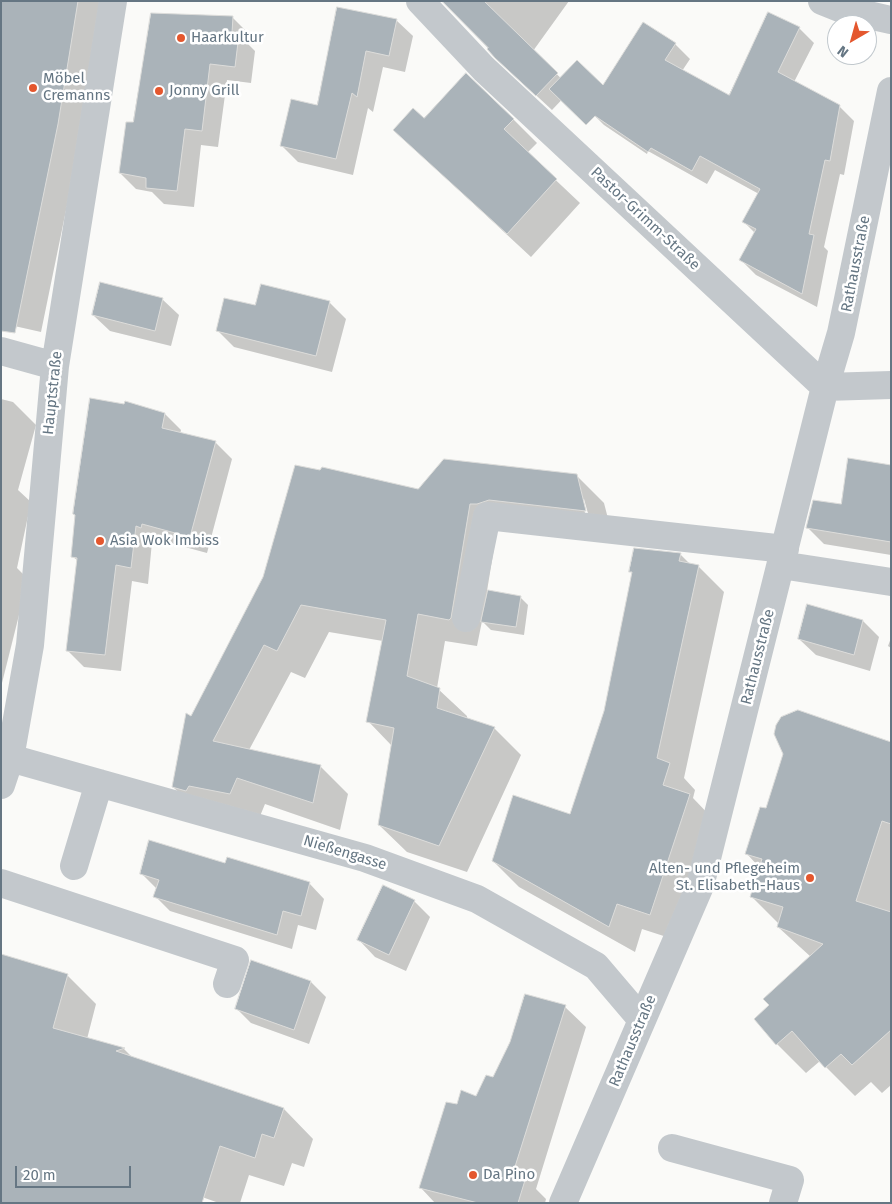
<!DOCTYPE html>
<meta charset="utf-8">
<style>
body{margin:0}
#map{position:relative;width:892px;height:1204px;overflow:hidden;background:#fafaf8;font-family:"Fira Sans",sans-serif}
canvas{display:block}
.frame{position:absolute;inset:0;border:2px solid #657683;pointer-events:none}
.north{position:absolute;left:827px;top:15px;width:50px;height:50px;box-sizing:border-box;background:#fff;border:1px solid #c1c8cd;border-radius:50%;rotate:218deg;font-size:14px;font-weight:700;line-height:20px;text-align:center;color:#657683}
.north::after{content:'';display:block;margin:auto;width:18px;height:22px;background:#e4572e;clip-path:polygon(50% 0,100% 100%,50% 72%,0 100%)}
.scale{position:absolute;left:15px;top:1166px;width:116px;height:22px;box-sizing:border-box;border:2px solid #657683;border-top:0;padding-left:6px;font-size:15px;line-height:18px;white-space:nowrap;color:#657683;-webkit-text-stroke:4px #fff;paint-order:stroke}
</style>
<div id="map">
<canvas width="892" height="1204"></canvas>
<div class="frame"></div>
<div class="north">N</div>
<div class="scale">20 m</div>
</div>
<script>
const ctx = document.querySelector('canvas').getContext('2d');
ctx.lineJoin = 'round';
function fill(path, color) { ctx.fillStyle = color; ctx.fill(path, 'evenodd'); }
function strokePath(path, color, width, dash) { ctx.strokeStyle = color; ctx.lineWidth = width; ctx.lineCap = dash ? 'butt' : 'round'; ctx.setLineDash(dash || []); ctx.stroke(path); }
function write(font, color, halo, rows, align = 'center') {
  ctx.font = font + ' "Fira Sans",sans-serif'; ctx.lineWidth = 5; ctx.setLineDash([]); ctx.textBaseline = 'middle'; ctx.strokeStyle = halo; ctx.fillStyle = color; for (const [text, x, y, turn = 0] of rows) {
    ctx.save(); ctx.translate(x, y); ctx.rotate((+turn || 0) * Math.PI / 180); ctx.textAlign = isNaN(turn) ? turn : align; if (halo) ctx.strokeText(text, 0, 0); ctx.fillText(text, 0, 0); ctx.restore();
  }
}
const shadow = new Path2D(`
 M1,1H102L79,147L41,332L1,323Z
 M464,1H569L533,51L572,89L552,110L512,73Z
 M338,8L396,20L413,36L405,72L383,67L373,112L368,108L353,175L298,162L282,146L318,106Z
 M232,17L249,34L248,44L255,51L251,83L227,80L218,147L201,145L194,207L164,204L152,192L136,189L120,173L134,124Z
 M799,28L814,43L794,82L839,106L854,121L844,175L840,174L824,247L828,251L817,307L756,275L741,260L755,233L744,222L759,194L715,170L707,184L648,151L647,154L604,125L589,110L675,44L690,59L682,71L729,96Z
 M513,119L537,143L527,153L580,203L531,257L394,130L424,120Z
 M162,299L179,315L171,346L110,331L93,315Z
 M329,302L346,319L332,372L234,347L217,330L256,307Z
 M1,399L13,402L36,425L18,490L31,502L17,568L28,579L1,687Z
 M165,414L181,430L180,434L215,442L232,459L207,553L159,540L158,544L152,542L148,584L132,581L121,671L84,667L67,650L78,561L72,556Z
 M891,466V555L824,544L807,527L842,506Z
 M577,476L604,503L613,538L497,530L487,591L520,597L528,605L524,635L491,630L482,621L477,646L445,641L437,688L467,716V719L494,728L521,755L467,872L407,852L379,825L392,746L368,721L383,641L329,632L305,678L291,672L249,750L320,766L348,794L340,830L265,804L258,821L201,814L173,787L192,718L264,578L418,491ZM582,499H584L589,517L586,518Z
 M680,554L691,565L698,566L724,592L684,778L695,790L693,798L715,821L676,940L642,929L635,952L519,887L493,861L571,815L605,712L633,574L631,571Z
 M863,621L879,637L870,671L816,655L799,639Z
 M891,638V648L888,646Z
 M891,743V1085L882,1093L871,1082L855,1096L820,1061L806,1073L777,1044L771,1005L811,957L778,927L779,924L751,896L760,868L747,854L767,810Z
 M226,865L309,883L324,899L316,930L298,925L292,949L170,911L155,896L157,889L142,874Z
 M414,901L430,917L406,971L375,957L359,940Z
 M67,975L96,1004L87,1039L124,1049L134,1059L284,1109L313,1139L304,1167L292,1163L284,1186L249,1175L240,1203H219L202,1197L1,1203Z
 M311,982L326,997L309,1044L251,1023L236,1008Z
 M565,1007L586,1027L536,1189L546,1199L545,1203H435L421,1188L458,1106L477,1097Z`);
const building = new Path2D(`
 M1,1H78L58,124L15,333L1,331Z
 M442,1H484L558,73L536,96L495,58L487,49L488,48Z
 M337,7L397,19L389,56L366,51L357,97L352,93L336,159L280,146L291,99L317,105Z
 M768,12L800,27L778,72L840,105L830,161L825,160L809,234L814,235L802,294L739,260L756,229L742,222L760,189L700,156L692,171L651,148L648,152L595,116L586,125L549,89L577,60L603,85L643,22L676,43L665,60L729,95Z
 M151,13L233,16L232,33L239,34L235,67L210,64L202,131L185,129L177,191L146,188V178L119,173L126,122H133Z
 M466,73L514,119L504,129L557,179L507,234L393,130L413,108L424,118Z
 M100,282L163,298L155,331L92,315Z
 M261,284L330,301L316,356L216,331L224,298L255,305Z
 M90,398L124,404L125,401L165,413L162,428L216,441L190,537L142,524L141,528L136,526L131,568L116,565L105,655L66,651L77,558L71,557L75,515L73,514Z
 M848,458L891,465V542L806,528L813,500L841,504Z
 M444,459L577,474L586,511L489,500L477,504H470L451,618L449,620L418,614L407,676L440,688L437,708L495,727L439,846L378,825L394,728L366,722L386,620L301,605L277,651L264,645L213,741L321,765L313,803L237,778L230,794L189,786L186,791L172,787L186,713L191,716L263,577L295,465L320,470L322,467L418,489Z
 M634,548L681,553L679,561L699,565L657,758L670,763L663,785L690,794L650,915L617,904L609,927L492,861L513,795L570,814L604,711L632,572H629Z
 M488,590L521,596L516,627L481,622Z
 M807,604L863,620L854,655L798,639Z
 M798,710L891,742V824L882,821L856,901L891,912V1030L852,1065L841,1054L825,1068L792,1031L776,1045L754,1019L769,1005L763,999L823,944L777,927L783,907L750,897L762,859L745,854L760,807L766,808L783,754L774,734L776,725L781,717Z
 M149,840L225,863L227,857L310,882L301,916L283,911L277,935L153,897L159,880L140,874Z
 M383,885L415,900L389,955L357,940Z
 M1,954L68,974L53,1028L125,1048L116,1051L284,1108L274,1138L262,1134L255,1158L220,1146L202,1203H1Z
 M251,960L311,981L294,1030L235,1009Z
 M525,994L566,1005L513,1173L526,1177L518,1203H478L419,1188L446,1102L457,1104L461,1090L476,1096L486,1075L493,1077L510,1042Z`);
const minor = new Path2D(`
 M420,1L484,69L825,387L891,385
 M822,1L842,9L891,20
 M1,351L55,366
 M781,565L891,582
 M466,618L487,516L785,549
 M10,758L365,858L477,899L596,966L642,1020
 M1,785L10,758L30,645L55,366L113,1
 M74,866L99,783
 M1,883L235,960L227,984
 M672,1148L790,1180L783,1203
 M563,1203L700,886L825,387L841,333L891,91`);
const markers = [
 [181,38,5,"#e4572e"],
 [33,88,5,"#e4572e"],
 [159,91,5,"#e4572e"],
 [100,541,5,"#e4572e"],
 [810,878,5,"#e4572e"],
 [473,1175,5,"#e4572e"]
];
const poiNames = [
 ["Haarkultur",191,38],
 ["Möbel",43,79],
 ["Cremanns",43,96],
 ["Jonny Grill",169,91],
 ["Asia Wok Imbiss",110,541],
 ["Alten- und Pflegeheim",800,869,"right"],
 ["St. Elisabeth-Haus",800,886,"right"],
 ["Da Pino",483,1175]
];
const streetNames = [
 ["Pastor-Grimm-Straße",645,219,43],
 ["Rathausstraße",856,264,-79],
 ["Hauptstraße",53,393,-84],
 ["Rathausstraße",758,657,-76],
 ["Nießengasse",345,853,17],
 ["Rathausstraße",633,1041,-67]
];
fill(shadow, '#0003');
fill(building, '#aab3b9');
strokePath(building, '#dcdcda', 1);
strokePath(minor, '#c3c8cc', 28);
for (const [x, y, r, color] of markers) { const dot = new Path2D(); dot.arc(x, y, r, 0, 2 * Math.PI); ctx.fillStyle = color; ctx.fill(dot); strokePath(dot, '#fff', 2); }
write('15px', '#657683', '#fff', poiNames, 'left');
write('15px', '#657683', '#fff', streetNames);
</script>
